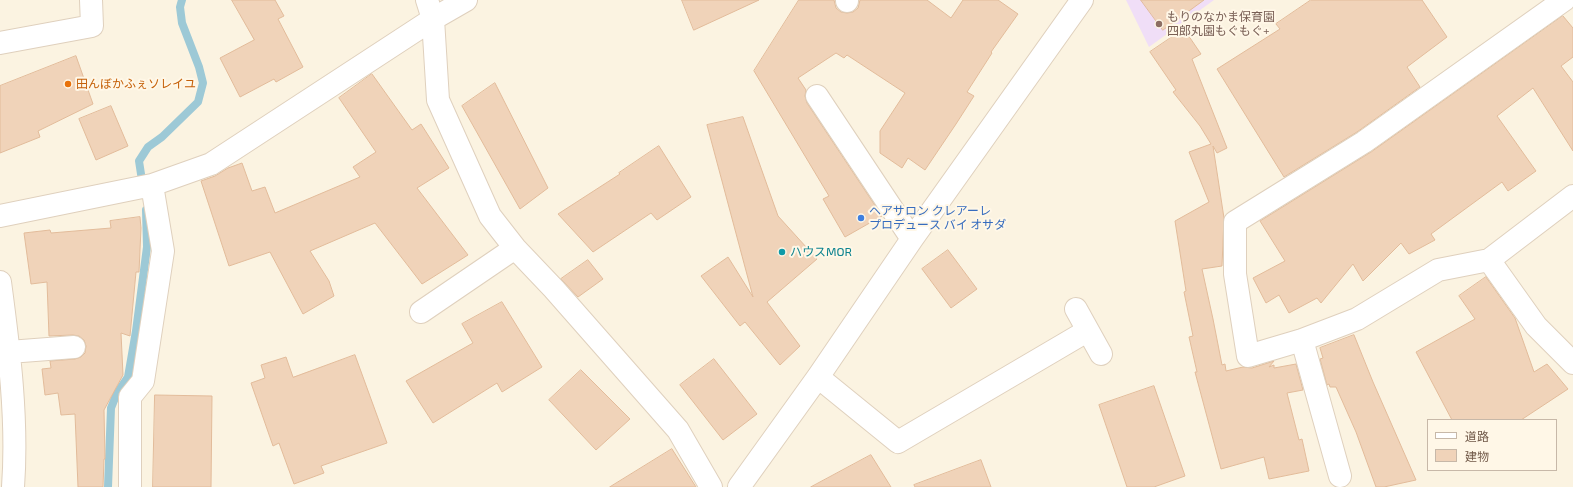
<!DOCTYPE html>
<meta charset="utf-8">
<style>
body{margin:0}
#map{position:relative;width:1573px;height:487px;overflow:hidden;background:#fbf3e1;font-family:"Exo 2","Noto Sans JP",sans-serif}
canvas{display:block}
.legend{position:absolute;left:1427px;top:419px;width:130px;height:52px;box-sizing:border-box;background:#fff7e7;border:1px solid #c7b8a8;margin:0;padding:5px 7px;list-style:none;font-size:12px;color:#725a49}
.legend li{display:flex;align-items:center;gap:8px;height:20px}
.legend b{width:20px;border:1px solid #c7b8a8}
</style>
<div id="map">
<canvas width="1573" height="487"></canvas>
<ul class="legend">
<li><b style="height:5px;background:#fff"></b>道路</li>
<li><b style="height:11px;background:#f0d3b9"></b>建物</li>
</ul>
</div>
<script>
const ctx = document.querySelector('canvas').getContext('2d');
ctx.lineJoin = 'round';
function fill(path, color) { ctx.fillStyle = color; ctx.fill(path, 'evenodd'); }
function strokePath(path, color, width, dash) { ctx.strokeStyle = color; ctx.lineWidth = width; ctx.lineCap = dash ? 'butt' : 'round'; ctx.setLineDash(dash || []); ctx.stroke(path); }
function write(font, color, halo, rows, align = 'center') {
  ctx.font = font + ' "Exo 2","Noto Sans JP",sans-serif'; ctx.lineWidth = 4; ctx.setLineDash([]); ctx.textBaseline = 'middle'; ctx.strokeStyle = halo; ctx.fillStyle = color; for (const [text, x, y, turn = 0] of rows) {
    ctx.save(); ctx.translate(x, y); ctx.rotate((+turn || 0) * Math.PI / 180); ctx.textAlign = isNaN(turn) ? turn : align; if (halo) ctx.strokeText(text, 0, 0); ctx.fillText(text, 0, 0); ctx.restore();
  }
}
const education = new Path2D(`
 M1126,0H1214L1149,47Z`);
const stream = new Path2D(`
 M143,187L139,161L148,147L162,137L198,102L203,83L199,67L182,23L180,7L182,0
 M108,487L111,408L117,393L128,377L136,331L147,247L146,210`);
const building = new Path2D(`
 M232,0H275L284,16L278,19L303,67L276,82L274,79L240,97L220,58L254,40Z
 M682,0H759L694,30Z
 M799,0H834L836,8L841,12L847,13L853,12L858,8L860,0H927L951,18L963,0H998L1018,14L991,52L992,53L967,92L974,96L956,124L925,170L908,158L902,168L880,153V131L905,93L847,55L844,58L836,53L798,78L806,90L805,96L807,103L882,216L845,237L823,199L829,196L754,71Z
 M1141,0H1204L1163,30Z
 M1311,0H1422L1447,37L1407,67L1420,87L1357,132L1284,177L1217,69L1280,29L1276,24Z
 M1563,16L1573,28V57L1561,66L1573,82V151L1533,88L1497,116L1536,171L1508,191L1502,182L1431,234L1435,240L1409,254L1401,243L1363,281L1353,264L1321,303L1317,298L1289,313L1279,295L1266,303L1253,278L1285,261L1260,221L1371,152Z
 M1184,29L1201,54L1192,59L1227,148L1217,153L1213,146L1224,218L1222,266L1202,269L1213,319L1222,365L1225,364L1226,371L1243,367L1252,368L1274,361L1269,367L1274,365V368L1296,364L1303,390L1287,393L1299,440L1302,439L1309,471L1269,479L1264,457L1221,469L1195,372H1197L1189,337L1193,336L1184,292L1186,291L1175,221L1209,202L1189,152L1211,144L1200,126L1173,92L1176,90L1150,52Z
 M76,56L93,104L38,131L40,137L0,153V86Z
 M372,74L412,130L421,124L449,168L417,188L468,255L422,284L375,223L310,251L329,281L334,296L303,314L270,252L229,266L201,181L215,176L228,168L242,163L252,191L265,187L275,213L360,177L353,167L376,152L339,98Z
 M495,83L548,188L520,209L462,106Z
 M111,106L128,146L96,160L79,119Z
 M743,117L778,216L817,259L767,302L800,346L780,365L745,322L740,326L701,276L728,257L753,297L707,125Z
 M659,146L691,197L657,220L651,213L593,252L558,214L620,174L619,173Z
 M140,217L141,228L139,272H136L130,336L121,333L123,375L104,410L105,459H104L103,487H78L75,414L61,415L58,393L45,395L42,369L51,368L50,361L75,359L81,357L85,353L86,346L84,340L79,336L73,335L49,336L47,282L31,284L24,233L50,230L51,233L111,228L110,221Z
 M948,250L977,289L951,308L922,269Z
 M588,260L603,279L578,297L561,279Z
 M1486,277L1515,318L1534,372L1547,364L1568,389L1521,420H1452L1416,352L1475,319L1459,296Z
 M502,302L542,367L502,392L497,383L433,423L406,381L473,343L462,324Z
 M1354,335L1373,382L1416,480L1384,487H1376L1356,432L1336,387H1330L1329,384L1327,385L1320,359L1323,358L1320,348Z
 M355,355L387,443L321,466L324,473L294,484L279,443L273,446L251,383L265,378L261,365L286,357L293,377Z
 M714,359L757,414L723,440L680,385Z
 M581,370L630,419L596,450L549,400Z
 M1154,386L1185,476L1154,487H1127L1099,405Z
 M155,395L212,396L211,487H153Z
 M672,449L696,487H610Z
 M871,455L891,487H811Z
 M981,460L991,487H915L914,485Z`);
const minor = new Path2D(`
 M427,0L433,19L438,100L490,216L515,248L554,289L678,430L711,487
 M847,1V0
 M0,43L92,26L91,0
 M817,96L912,239
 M1573,196L1489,260L1536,326L1573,363
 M0,216L152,185
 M1489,260L1438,270L1357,319L1302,340L1248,356L1235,274V222L1364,142L1564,0
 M0,282C9,349 18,420 13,487
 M1076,309L1101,354
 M421,312L515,248
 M1302,340L1340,476
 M9,352L74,347
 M818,377L898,442L1087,331
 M130,487V397L143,381L163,251L152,185L211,164L433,19L466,0
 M739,487L818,377L912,239L1082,0`);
const markers = [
 [1159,24,4,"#8d6e63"],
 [68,84,4,"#e8710a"],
 [861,218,4,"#3f7fe0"],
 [782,252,4,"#0f9aa8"]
];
const educationNames = [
 ["もりのなかま保育園",1167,17],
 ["四郎丸園もぐもぐ+",1167,31]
];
const foodNames = [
 ["田んぼかふぇソレイユ",76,84]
];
const shopNames = [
 ["ヘアサロン クレアーレ",869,211],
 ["プロデュース バイ オサダ",869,225]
];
const cultureNames = [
 ["ハウスMOR",790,252]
];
fill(education, '#f0def7');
strokePath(stream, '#9dc9d6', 8);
fill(building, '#f0d3b9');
strokePath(building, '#e2bb9a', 1);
strokePath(minor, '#dfd0bd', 24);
strokePath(minor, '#fff', 22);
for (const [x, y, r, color] of markers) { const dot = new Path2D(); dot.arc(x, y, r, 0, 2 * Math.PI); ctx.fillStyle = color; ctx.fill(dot); strokePath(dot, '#fff7e7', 1.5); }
write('12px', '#785e54', '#fff7e7', educationNames, 'left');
write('12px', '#c56008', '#fff7e7', foodNames, 'left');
write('12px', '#366cbe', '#fff7e7', shopNames, 'left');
write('12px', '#0d838f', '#fff7e7', cultureNames, 'left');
</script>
